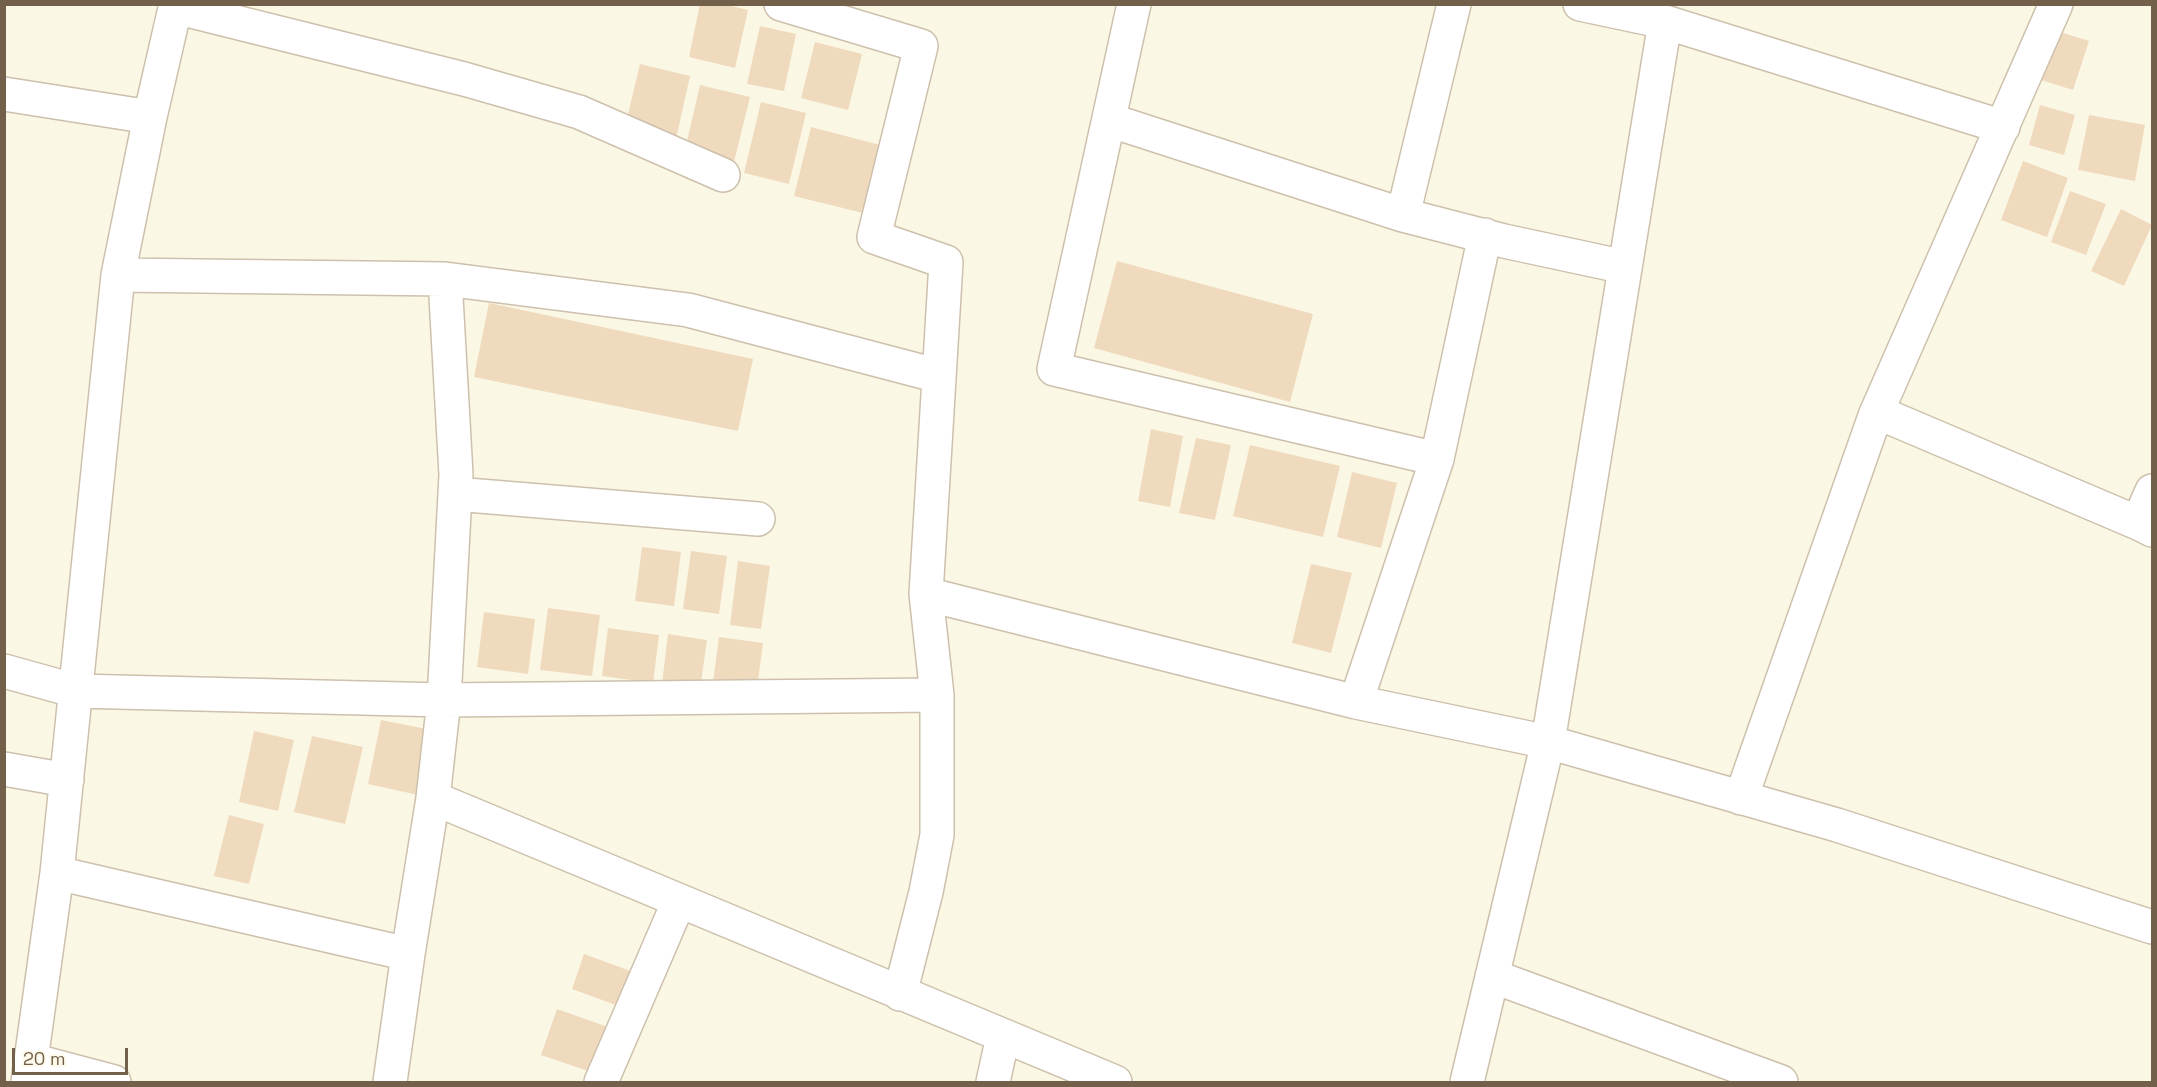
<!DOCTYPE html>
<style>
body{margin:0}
#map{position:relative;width:2157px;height:1087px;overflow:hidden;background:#fbf7e5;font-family:"Space Grotesk",sans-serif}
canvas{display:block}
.frame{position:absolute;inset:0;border:6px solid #73604b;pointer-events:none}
.scale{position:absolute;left:12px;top:1048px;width:116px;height:27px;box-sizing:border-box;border:3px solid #73604b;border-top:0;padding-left:8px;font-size:18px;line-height:21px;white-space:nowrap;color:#73604b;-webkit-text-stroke:4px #fefaeb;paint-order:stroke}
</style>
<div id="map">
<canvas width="2157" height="1087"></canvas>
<div class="frame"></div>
<div class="scale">20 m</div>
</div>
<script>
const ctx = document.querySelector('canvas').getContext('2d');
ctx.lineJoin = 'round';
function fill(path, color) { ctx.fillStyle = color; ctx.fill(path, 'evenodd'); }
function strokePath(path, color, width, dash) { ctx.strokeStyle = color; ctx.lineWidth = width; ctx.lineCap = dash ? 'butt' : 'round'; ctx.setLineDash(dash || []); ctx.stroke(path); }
const building = new Path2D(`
 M700,4H723L748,10L735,68L689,57Z
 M760,26L796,34L784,91L747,84Z
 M2057,31L2089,41L2073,90L2041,80Z
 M815,42L862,54L848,110L801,98Z
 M640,64L690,76L676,139L625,127Z
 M700,85L750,97L734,162L685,150Z
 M761,102L806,113L789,184L744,173Z
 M2040,105L2075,115L2064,155L2029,145Z
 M2089,115L2145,125L2135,181L2078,170Z
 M811,127L884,146L867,214L794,196Z
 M2023,161L2068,178L2047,237L2001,220Z
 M2070,191L2106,204L2086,255L2051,242Z
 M2121,209L2152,225L2124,286L2091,271Z
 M1117,261L1313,314L1290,402L1094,348Z
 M489,303L753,359L738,431L474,377Z
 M1151,429L1183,436L1170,507L1138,501Z
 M1196,438L1231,445L1215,520L1179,513Z
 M1250,445L1340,466L1323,537L1233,516Z
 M1352,472L1397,483L1381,548L1337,537Z
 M642,547L681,552L674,606L635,601Z
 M691,551L727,556L719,614L683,609Z
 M738,561L770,566L761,629L730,625Z
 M1311,564L1352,573L1331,653L1292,643Z
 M548,608L600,615L592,676L540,670Z
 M484,612L535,619L528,674L477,667Z
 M608,628L659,635L653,683L602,676Z
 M668,634L707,640L700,689L662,684Z
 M719,637L763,643L757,688L713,682Z
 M381,720L437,731L423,796L368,784Z
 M254,731L294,740L278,811L239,802Z
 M312,736L363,747L345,824L294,812Z
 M229,815L264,824L249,884L214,876Z
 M584,954L633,972L621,1007L572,989Z
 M557,1009L611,1028L594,1073L541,1055Z`);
const street = new Path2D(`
 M781,4L921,46L874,237L946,262L926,594
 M1134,4L1054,369L1437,459L1356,702
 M175,7L464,79L579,112L723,175
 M1665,22L2003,127
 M4,94L150,117L118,275L57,873
 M150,117L176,4
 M1109,120L1403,215L1504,241L1625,267
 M1403,215L1454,4
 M118,275L445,279L688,310L939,376
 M1877,412L2138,523
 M1437,459L1485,235
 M2152,491L2138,523L2152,530
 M455,494L758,519
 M4,671L76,691L444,700L456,475L445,279
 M4,769L67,780
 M433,798L1115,1082
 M1741,798L1875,416L2056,4
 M1492,976L1781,1082
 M900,994L926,892L937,835V695
 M31,1060L114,1082
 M28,1082L57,873L408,954L433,798L444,700L937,695L926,594L1356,702L1548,742L1837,825L2152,927
 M390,1082L408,954
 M601,1082L679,901
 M993,1082L1003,1036
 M1467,1082L1548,742L1665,22L1580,4`);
fill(building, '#f0dabe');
strokePath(street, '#cdc0ac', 36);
strokePath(street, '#fff', 33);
</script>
